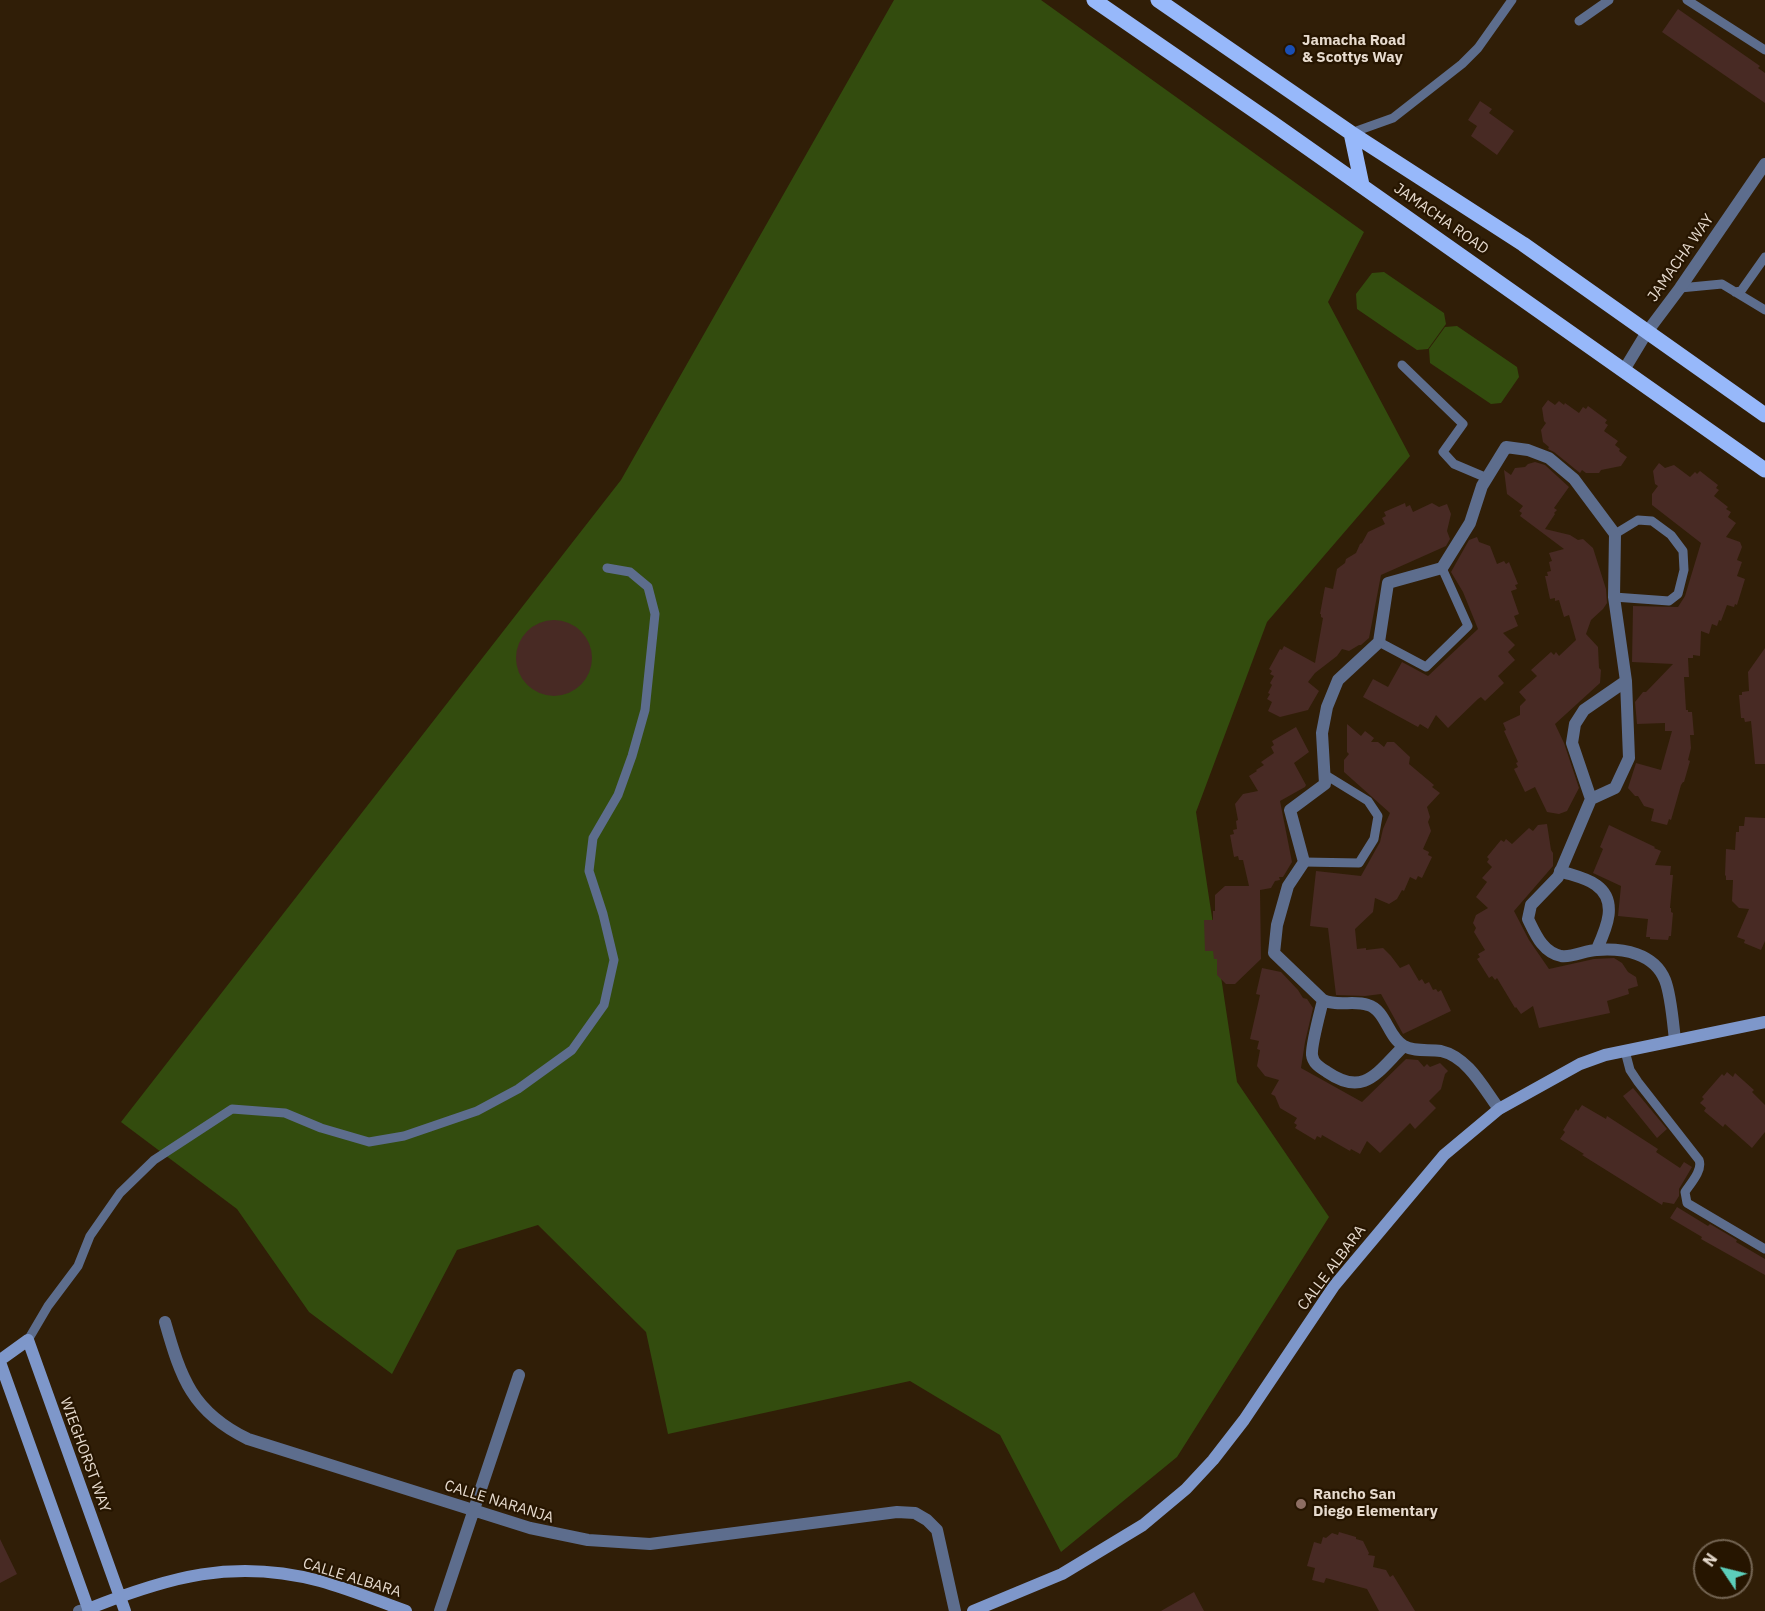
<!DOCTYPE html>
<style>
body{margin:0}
#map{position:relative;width:1765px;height:1611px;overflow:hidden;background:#301e07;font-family:"IBM Plex Sans",sans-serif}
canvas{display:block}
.north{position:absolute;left:1693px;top:1539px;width:60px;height:60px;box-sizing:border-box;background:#261500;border:2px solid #736452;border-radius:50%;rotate:305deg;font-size:16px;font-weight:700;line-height:24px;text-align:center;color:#e7dbce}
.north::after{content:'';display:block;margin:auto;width:21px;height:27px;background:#5cceba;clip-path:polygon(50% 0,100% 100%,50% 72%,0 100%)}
</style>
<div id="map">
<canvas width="1765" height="1611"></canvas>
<div class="north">N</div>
</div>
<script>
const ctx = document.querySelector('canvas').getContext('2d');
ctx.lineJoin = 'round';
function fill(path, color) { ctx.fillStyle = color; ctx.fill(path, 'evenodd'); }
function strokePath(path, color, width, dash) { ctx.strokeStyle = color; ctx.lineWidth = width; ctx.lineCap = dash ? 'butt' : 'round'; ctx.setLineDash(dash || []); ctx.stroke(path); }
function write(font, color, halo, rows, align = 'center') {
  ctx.font = font + ' "IBM Plex Sans",sans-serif'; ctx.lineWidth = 4.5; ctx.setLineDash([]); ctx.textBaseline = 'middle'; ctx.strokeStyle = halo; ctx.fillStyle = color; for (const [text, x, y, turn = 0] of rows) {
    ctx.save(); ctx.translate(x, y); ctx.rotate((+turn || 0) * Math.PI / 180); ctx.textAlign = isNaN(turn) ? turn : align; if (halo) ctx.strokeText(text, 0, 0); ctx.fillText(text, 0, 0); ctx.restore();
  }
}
const green = new Path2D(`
 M894,0H1041L1364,232L1328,302L1410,456L1267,622L1196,812L1237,1082L1329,1217L1177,1457L1061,1552L1000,1435L910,1381L668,1434L646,1332L538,1225L457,1250L392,1374L309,1312L237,1209L121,1122L621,480Z
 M1384,272L1444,313L1446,324L1428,349L1417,350L1357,309L1356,294L1372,273Z
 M1457,326L1517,367L1519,377L1501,403L1491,404L1430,363L1429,349L1445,327Z`);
const building = new Path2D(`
 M1678,9L1760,66L1758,68L1765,73V103L1662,32Z
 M1480,101L1492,109L1489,113L1514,131L1497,155L1471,136L1477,126L1468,120Z
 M1548,400L1555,405L1559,401L1564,405L1565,403L1579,413L1583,407L1586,409L1588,406L1607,420L1605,423L1608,425L1604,431L1618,441L1615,445L1620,449L1619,451L1627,457L1621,466L1601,470L1599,473H1586L1582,470L1580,473L1554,452L1548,449L1549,447L1543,442L1541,430L1546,423L1544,421L1542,408Z
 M1535,462L1545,465L1569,487L1554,508L1557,510L1554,513L1555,514L1545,529L1570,535L1578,540L1583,539L1593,548L1606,589L1607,603L1603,609L1591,620L1586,634L1598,647L1599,668L1601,670L1600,683L1555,724L1564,743L1579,788L1567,811L1559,814L1547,812L1535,787L1525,792L1514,769L1518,767L1516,763L1518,762L1504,731L1506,730L1503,723L1520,715V706L1526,700L1519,692L1537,676L1531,670L1551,652L1554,655L1556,652L1559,656L1576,640L1569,615L1564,617L1559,600L1555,601V598L1550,599L1545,576H1548L1547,572L1551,571L1549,562L1552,561L1549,553L1564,549L1520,516L1522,513L1519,511L1523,506L1507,494L1504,470L1511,475L1515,468L1525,467L1528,464Z
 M1659,463L1665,468L1674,465L1690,477L1695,472L1697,474L1700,471L1718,485L1716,488L1719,490L1714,496L1728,507L1726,509L1731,512L1728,517L1736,523L1726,537L1740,542L1742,547L1737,560L1742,562L1737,576L1745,579L1737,605L1735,604L1734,607L1727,605L1721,621L1719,620L1717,626L1712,624L1709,634L1701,631L1700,656L1693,655V658H1688L1689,677H1684L1686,710H1688V712H1692L1694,735H1690L1691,748L1688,760L1690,761L1684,782H1683L1681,785L1671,820L1669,819L1667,825L1651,821L1654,809L1644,806L1638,796H1635L1628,788L1636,763L1661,770L1672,731H1665V723L1637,724L1635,702L1643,692H1646L1673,664L1632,662L1633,606L1678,607L1685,596L1701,543L1652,505V494L1658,486L1655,484L1653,471Z
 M1405,503L1406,507L1410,505L1413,512L1432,503L1439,507L1447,504L1451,514L1447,531L1450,539L1446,546L1381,575L1369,638L1361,645H1359L1349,651L1342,649L1337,656L1315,673L1308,682L1319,691L1308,710L1280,717L1268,711L1272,702L1267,699L1270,694L1268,693L1272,685L1270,683L1274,676L1270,674L1272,671L1269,669L1280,649L1282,650L1284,646L1315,663L1323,618L1321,617V614H1320L1325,587L1333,589L1337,569L1345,563L1346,559L1356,553L1360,544L1362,543L1368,532L1385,524L1382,518L1386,516L1384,512Z
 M1477,537L1479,542L1490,546L1497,564L1504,561L1506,564L1509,562L1518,584L1515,585L1517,589L1511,591L1519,614L1514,616L1518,626L1503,633L1515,645L1508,652L1515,660L1498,676L1504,683L1485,701L1481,697L1478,699L1448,728L1436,715L1428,729L1420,724L1418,727L1363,697L1373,679L1388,687L1402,662L1428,676L1478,629L1463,592L1451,572L1469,540Z
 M516 658a38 38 0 1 1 76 0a38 38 0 1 1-76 0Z
 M1765,648V764H1755L1751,721L1745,722L1744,718H1741L1739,695H1742V692L1749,691L1748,672Z
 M1347,724L1361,736L1365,731L1374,738L1371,742H1378L1384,747L1387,742H1394L1410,757L1409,764L1434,785L1432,787L1440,793L1427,807L1430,817L1428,822L1431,831L1423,849L1429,852L1428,855L1432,857L1422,878L1418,876L1416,880L1410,877L1404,891L1402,890L1397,899L1389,904L1375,898L1373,912L1355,929L1357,949L1366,948V950L1383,948L1391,956L1400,968L1409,964L1419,981L1422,979L1425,984L1429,982L1433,990L1436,989L1438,992L1441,990L1451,1011L1403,1034L1381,994L1365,996L1336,995L1328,928L1310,926L1316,871L1361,876L1380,842L1383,829L1390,813L1344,772V760L1349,754L1347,752Z
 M1296,727L1309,752L1294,763L1306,785L1305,787L1280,801L1292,862L1283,877H1279L1280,880L1275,881L1271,888L1260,890L1261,959L1235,984H1226L1217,975V959H1214L1213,951H1205L1204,920H1213V911H1215V895L1225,886H1249L1243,860H1239L1238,856L1234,857L1230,835L1234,834L1233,830L1237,829L1236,821L1238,820L1235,804L1243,794L1258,791L1249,776L1257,771L1256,770L1264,765L1261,762L1274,753L1271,747L1274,745L1272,741Z
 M1745,817L1765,818V941L1761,950L1744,943L1745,940L1737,937L1749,909L1739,908L1732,901L1733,880H1726V876L1725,875L1726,849L1735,850L1736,832H1739V826H1744Z
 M1547,824L1551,850L1553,853V866L1514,911L1529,940L1549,969L1594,959L1614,958L1622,963L1628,972L1636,977L1638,986L1628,989L1629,994L1607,1001L1610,1013L1539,1028L1533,1006L1521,1014L1516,1007L1515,1008L1497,978L1495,980L1492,976L1489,978L1477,959L1480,957L1478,954L1485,950L1474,932L1476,928L1473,923L1476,915L1488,908L1476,897L1487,882L1482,878L1492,867L1487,862L1489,859L1487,857L1501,840L1504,842L1506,839L1512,844L1529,828L1533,831L1538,825Z
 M1609,825L1655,847L1654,848L1661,851L1655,865L1671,866L1670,875H1673L1670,908H1671V912L1673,913L1671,936H1669L1668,940L1650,939V937H1646L1648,919L1618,916L1621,886L1593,873L1603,849L1600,847Z
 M1262,968L1281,972L1298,990L1303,998L1307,999L1313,1008L1305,1042L1301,1068L1362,1102L1406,1059L1418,1060L1424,1067L1427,1064L1430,1067L1440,1063L1448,1071L1445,1074L1441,1089L1429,1101L1436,1108L1415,1129L1410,1123L1380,1153L1367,1141L1360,1154L1351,1149L1350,1151L1322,1135L1321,1138L1317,1136L1315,1140L1295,1128L1297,1125L1294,1123L1297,1118L1280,1108L1275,1096L1271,1094L1279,1080L1265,1076L1257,1066L1260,1050L1257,1049L1259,1041L1250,1039L1260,995L1256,994Z
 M1727,1072L1733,1077L1735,1073L1754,1090L1752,1092L1765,1105V1132L1752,1148L1725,1124L1723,1127L1704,1111L1706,1108L1700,1103L1704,1099L1702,1097L1722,1074L1724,1076Z
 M1633,1088L1667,1129L1657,1138L1623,1096Z
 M1582,1105L1606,1119L1607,1116L1658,1149L1656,1152L1680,1168L1684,1162L1692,1167L1679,1189V1196L1674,1204L1663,1202L1662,1205L1582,1155L1584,1154L1560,1139L1565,1132L1563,1130L1576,1109L1578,1111Z
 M1677,1207L1708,1226L1710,1224L1737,1240L1736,1242L1765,1259V1275L1701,1239L1702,1237L1670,1218Z
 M1339,1532L1356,1537V1539L1363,1541L1369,1553L1368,1555L1375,1556L1373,1567L1386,1570L1390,1577L1393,1575L1415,1611H1379L1367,1589L1326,1578L1324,1583L1312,1580L1315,1568L1307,1566L1314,1542L1321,1544L1323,1537L1326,1538L1332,1533L1338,1535Z
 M0,1539L17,1574L0,1583Z
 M1194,1592L1204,1611H1161Z`);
const lane = new Path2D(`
 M1687,0L1765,50
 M1579,21L1609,0
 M1351,133L1393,118L1462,64L1478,48L1512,0
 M1680,288L1722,284L1765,310
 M1735,292L1741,291L1765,257
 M1402,365L1463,424L1443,452L1454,464L1487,478
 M1614,597L1669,601L1678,594L1684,570L1683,551L1671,535L1652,521L1638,520L1615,534
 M1379,642L1426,667L1468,626L1442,568
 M1304,862L1359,863L1374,839L1378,816L1368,801L1324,774
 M1625,1051L1630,1070L1638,1082L1699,1160C1703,1170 1691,1183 1685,1192L1687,1203L1765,1249
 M28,1340L48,1306L78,1266L90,1236L120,1193L154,1160L232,1109L285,1113L321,1128L369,1142L404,1136L477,1111L518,1089L572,1050L604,1005L614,960L603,914L589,871L593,838L618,795L632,756L645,710L655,614L648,587L630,572L607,568`);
const street = new Path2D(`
 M1624,370L1647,332L1680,288L1765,164
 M1591,799L1572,743L1575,724L1584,710L1626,681
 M1560,871C1571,875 1587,878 1596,885C1619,901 1606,929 1597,949
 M1323,1000C1320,1013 1311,1045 1312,1055C1313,1064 1321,1068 1327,1072C1365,1098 1378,1071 1404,1046
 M1499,1109C1484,1089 1468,1057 1441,1051C1429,1049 1415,1052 1404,1046C1388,1038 1386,1010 1368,1005C1353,1000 1338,1007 1323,1000L1274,953L1277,925L1288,886L1304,862L1290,810L1325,784L1322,733L1327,707L1338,680L1379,642L1388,583L1442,568L1470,523L1482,486L1506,447L1528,450L1549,458L1574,479L1615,534L1614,597L1626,681L1629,758L1615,788L1591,799L1558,877L1531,905L1528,919C1535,933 1542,952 1561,956C1572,958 1586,950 1597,950C1623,948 1654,953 1665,980C1671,995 1673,1023 1675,1040
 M165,1322C181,1378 192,1412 248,1439L530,1528L588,1540L650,1544L897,1512L915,1513L927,1520L937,1530L955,1611
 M79,1611L88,1609
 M440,1611L519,1375`);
const secondary = new Path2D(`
 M0,1360L28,1340L125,1611
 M0,1362L89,1611
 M88,1609C168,1577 234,1558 320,1581C349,1589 378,1601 406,1611
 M973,1611L1062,1574L1143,1525L1186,1489L1213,1460L1244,1420L1334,1286L1444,1155L1499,1109L1580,1064L1605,1055L1765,1022`);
const primary = new Path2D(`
 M1094,0L1271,122L1765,470
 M1158,0L1351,133L1523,244L1765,415
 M1351,133L1362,185`);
const markers = [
 [1290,50,6,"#1a4fb4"],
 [1301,1504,6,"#8d6e63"]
];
const poiNames = [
 ["Jamacha Road",1302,41],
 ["& Scottys Way",1302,58],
 ["Rancho San",1313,1495],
 ["Diego Elementary",1313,1512]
];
const streetNames = [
 ["JAMACHA ROAD",1441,219,35],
 ["JAMACHA WAY",1681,258,-55],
 ["CALLE ALBARA",1332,1268,-53],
 ["WIEGHORST WAY",85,1455,70],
 ["CALLE NARANJA",499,1502,17],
 ["CALLE ALBARA",352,1578,17]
];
fill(green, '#334c0e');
fill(building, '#482a24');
strokePath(lane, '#5d6d8d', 9);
strokePath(street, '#5d6d8d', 12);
strokePath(secondary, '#7e97ca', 12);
strokePath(primary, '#97b8fa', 15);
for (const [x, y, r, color] of markers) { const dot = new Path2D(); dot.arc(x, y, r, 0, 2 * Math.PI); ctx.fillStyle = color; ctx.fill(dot); strokePath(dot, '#261500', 2); }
write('bold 15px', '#e7dbce', '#261500', poiNames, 'left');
write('15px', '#e7dbce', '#261500', streetNames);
</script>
